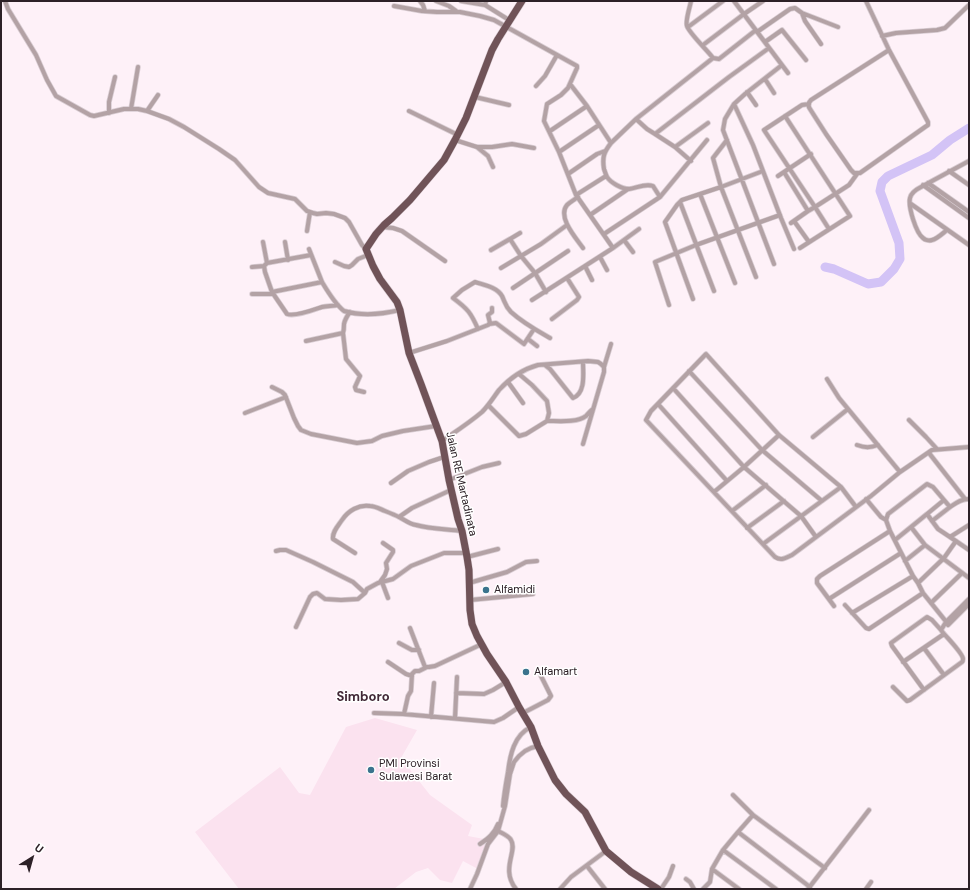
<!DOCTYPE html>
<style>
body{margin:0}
#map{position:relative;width:970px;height:890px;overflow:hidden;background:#fef1f8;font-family:"DM Sans",sans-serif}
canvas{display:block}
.frame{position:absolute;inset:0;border:2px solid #2d2127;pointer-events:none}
.north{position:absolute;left:12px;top:838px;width:40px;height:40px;-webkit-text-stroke:3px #fff;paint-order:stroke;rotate:37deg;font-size:11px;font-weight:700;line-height:16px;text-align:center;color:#2d2127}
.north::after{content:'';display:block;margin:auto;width:14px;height:18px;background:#2d2127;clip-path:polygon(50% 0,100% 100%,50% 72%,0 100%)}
</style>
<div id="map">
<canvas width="970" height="890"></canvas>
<div class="frame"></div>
<div class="north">U</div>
</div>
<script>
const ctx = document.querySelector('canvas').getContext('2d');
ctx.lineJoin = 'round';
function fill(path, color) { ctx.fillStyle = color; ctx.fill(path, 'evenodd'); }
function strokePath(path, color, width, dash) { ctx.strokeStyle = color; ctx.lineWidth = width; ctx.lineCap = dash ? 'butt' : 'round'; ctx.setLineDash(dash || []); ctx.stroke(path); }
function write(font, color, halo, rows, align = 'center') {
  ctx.font = font + ' "DM Sans",sans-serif'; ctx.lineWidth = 3; ctx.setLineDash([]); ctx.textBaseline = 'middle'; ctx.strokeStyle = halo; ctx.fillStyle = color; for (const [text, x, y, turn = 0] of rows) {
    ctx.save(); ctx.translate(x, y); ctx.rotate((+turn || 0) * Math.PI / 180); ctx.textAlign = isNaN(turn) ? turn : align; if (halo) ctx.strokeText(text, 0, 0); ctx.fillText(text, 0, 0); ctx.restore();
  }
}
const built = new Path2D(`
 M375,718L417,730L401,758L430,795L472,825L468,836L484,839L485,847L478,869L463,861L452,883L440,880L428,868L416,872L394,889H239L195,832L280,767L299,793L310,795L346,727Z`);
const river = new Path2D(`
 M825,267L834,269L868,284L881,282L894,269L900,259L899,243L880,191L882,182L888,176L932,155L950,140L969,128`);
const minor = new Path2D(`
 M5,1L8,9L36,55L47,80L56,96L90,115L94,116L124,109H138L147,111L169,119L184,127L219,149L235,160L259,187L268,193L295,199L307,211L313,213L317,214L326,213L334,214L345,218L349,222L362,245L366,249
 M420,1L423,5L425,11
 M436,1L449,6L456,11
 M461,1L485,5
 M486,1L485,5L509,20
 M691,1C690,7 685,21 687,26C689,33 708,51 713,58L719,59L756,30
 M734,1L788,73
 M866,1L889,50L928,122V125L925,127L860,173H854L851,170L826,134L810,109C808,106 808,103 811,100L889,50
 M394,6L422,11L437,12H460L480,16L494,20L577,66V68L568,88L561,95L547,104L544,121L559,152L576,195L613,248L639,229
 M802,13L838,27
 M688,27L723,1
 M757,32L790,9L795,8L802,13L805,21L821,44
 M882,36L896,33L937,30L945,28L969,5
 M765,42L782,30L806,60
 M703,45L744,14L763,1
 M765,79L774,93
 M570,84L587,106L611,143L636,119L647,129L655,134L729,77L769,48
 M536,86L545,76L557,55
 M747,92L756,105
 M475,97L509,105
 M734,104L753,145L781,218L794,249
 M809,104L802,105L764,130L815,207L849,185L857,174
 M131,109L138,67
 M147,111L158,95
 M409,111L458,135
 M109,113V102L115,77
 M785,116L850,216L800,248
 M636,119L713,58
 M550,131L587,106
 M655,134L675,147L691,161
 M455,140L477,147H492L512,144L534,148
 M611,143C604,152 602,157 604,169C605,172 606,175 607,177C611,183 622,189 629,189C637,188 645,183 653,186L660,197
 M477,147L488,156L493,167
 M675,147L708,123
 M559,152L599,125
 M949,171L969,185
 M784,172L808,211L815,207L829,229
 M568,174L597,154L605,151
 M778,176L811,154
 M928,183L969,212
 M923,185L969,218
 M700,194L735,283
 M576,195L606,176
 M578,197C574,200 570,202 567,205C557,217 576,238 583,248
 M680,202L714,291
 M911,204L969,245
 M590,215L628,189
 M794,221L809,242
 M791,223L808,211
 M382,227L393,228L402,231L445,261
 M947,230C943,233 937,239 932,240C929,241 925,240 923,238C916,233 908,207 910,198C911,193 917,189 921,187L969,161
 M307,231L310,212
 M604,234L660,197L707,140
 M510,239L520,233
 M624,240L633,252
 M263,242L267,263
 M285,242L288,260
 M309,249L322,282
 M491,250L510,239L521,256L535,273L546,292
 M311,255L267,263L264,266L265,272L272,292L287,314C295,317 313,310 322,307C327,306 333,306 338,305
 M600,257L607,270
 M335,262L344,266L349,267L352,265L358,259L368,255
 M774,264L723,130L725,119L734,104L745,94L782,65
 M585,266L592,280
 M252,267L264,266
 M501,268L541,244L567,225
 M756,277L721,187L763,171
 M513,288L568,251
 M272,292L322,282C328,292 335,304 344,311C361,316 383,314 400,310
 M252,294H273
 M693,299L665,222L677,205L682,200L721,187L713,158L727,140
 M532,300L613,248
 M669,305L655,262L696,245L780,215
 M552,319L577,300L579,297L567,278
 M489,324L496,323L524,344L534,329
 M478,329C471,313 468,309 453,298L462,290L475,282C484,285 497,287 502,296C505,302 505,306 511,312C523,323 536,330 550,338
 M343,333L346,359L360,376L355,387L356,390L364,392
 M528,339L537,346
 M306,341L343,333C344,330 344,328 344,324C345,319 347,316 350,312
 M409,353L447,341L488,325L490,323L488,315L492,312V308
 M545,365L550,369L573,398C586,393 583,373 583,362
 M604,367L611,344
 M689,371L762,450L822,501
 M827,379L839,398L900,472
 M508,382L523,403
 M272,387L282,392L285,395L294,418L298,426L301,430L311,434L357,443L372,441L382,436L403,431L436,426
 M673,388L744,467L801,516L816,537
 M658,404L727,481
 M488,405L519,436L526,434L547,421L549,413L547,401L532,385L519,374
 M245,413L286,397
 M909,420L926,437L937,449
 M547,421C558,421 577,423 586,416C588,414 590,411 593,409
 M813,437L848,409
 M442,441C455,432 469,423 482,412C489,405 493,398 499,390C509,379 523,369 538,365L588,361L598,362L601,364L604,367V372L583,444
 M857,445C865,448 870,448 878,445
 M929,453L965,499
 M449,480L482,467L499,463
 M391,483L408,471L429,462L444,457
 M714,492L744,467L779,435
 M866,499L881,517L886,520
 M856,507L841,487L779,435L706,354L651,411L646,420L775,557C781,561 786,558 792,555L871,496L900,472L932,450L969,447
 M732,511L766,485
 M927,514L944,500
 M399,517L412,508L451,490
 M932,521L950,507
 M969,525L950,537L969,550
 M911,527L925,545
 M747,528L784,501
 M895,540L927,514L938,529L950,537
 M763,544L841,487
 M276,551L280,550H286L313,562L353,582L365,593L367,589L378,583L393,579L411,566L444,553H462L466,552
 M355,553L333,539C332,532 338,526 342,520C348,511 359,504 370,506C375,506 380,509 385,511C390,513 395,515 399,517C405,520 409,524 416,525C430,529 446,529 462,531
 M467,557L498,549
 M905,561L925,545L969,578
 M913,576L890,531L886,520L888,514L927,484L933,487L950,507C956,503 961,499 969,499
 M380,582L385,575L387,569L386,563L393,552V550L383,543
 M382,582L388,598
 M469,583L507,572L526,562L537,561
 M918,583L944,558L956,541
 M829,599L901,553
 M470,600L533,594
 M931,603L962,573
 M845,605L866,628L869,629L923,593
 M834,606L817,583V579L820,576L890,531
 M852,613L913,576L918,583L923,593L948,624
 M948,625L969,604
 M296,627L310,597L313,594L317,593L325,599L341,600L358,599L365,593
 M410,628L425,667H429L435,666L482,644
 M399,643L412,650H419
 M924,648L944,675
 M388,662L406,674L412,676
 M903,662L944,634
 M893,687L907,701L910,700L962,662C963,661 963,660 963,659C963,653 945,636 941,630L946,622L969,599
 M924,690L892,646L891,643L927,617L932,620L941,630
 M456,693L484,694L493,690L506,682
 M374,713L403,714L494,722L503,718L519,707
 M523,713L548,700L551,696L541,676
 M404,714L408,696L411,691L412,674L415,671H419L427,667
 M431,717L434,683
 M455,718L457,677
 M733,795L753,815L738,832L810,887
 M503,806C504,794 506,783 508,772C510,755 514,735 531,727
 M753,815L825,868
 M498,831C502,833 509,836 511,840C518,851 500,869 516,889
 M738,832L723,850L712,869L739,889
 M480,844C489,838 494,834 498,824
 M723,850L776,889
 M587,866L605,889
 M686,879L690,882L694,889
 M470,889L477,874L488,844L498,831L505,806L510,774L514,762L519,756L525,751L531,748L538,746
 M560,889L571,877L606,851
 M661,889L669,877L673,866
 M703,889L710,882L712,869
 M808,889L869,810
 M866,889L871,882`);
const trunk = new Path2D(`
 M522,1L498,39L492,50L466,118L455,140L444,160L410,200L392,218L384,225L376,234L366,249L373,266L380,279L397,302L400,310L409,353L421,384L442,441L449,480L458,519L462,531L467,557L469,570L470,610L472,624L477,636L487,654L506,682L519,707L531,727L538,746L555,780L566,794L585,812L606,851L631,872L658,889`);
const markers = [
 [486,590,4,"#3a738d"],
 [526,672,4,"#3a738d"],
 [371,770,4,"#3a738d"]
];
const streetNames = [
 ["Jalan RE Martadinata",461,484,77]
];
const poiNames = [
 ["Alfamidi",494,590],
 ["Alfamart",534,672],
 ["PMI Provinsi",379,764],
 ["Sulawesi Barat",379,777]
];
const quarterNames = [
 ["Simboro",363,698]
];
fill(built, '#fbe2ef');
strokePath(river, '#d3c3f6', 9);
strokePath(minor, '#d8ccd2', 5.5);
strokePath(trunk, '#d8ccd2', 8);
strokePath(minor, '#b3a2a5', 4);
strokePath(trunk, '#705358', 7);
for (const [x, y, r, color] of markers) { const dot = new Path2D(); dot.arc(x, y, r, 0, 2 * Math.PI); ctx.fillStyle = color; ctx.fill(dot); strokePath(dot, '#fff', 1.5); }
write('11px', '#2d2127', '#fff', streetNames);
write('11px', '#2d2127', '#fff', poiNames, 'left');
write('bold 13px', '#422937', '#fff', quarterNames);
</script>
